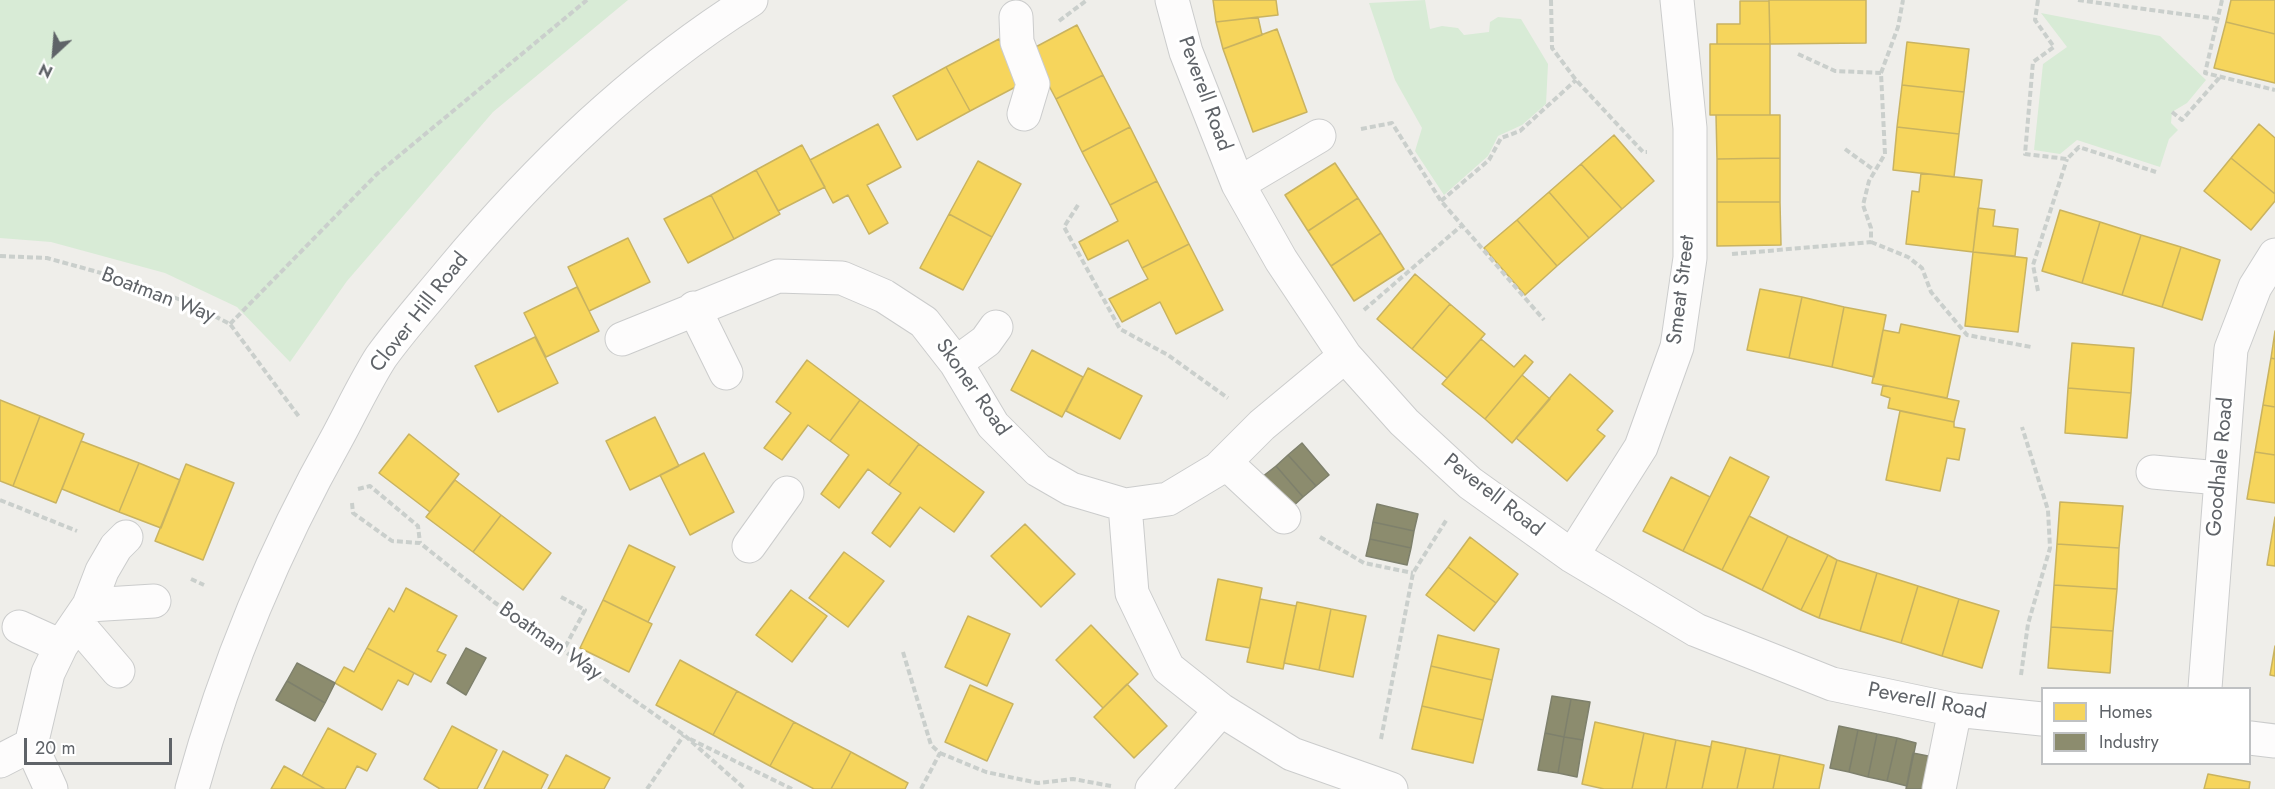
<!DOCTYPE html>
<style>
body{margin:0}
#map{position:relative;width:2275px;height:789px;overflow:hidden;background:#efeeea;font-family:Jost,sans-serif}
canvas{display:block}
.legend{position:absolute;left:2041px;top:687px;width:210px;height:78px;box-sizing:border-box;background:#fff;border:2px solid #bfc1c3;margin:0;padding:8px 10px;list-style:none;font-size:18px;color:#5f6368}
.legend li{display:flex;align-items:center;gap:12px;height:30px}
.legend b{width:30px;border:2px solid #bfc1c3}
.north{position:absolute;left:24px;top:24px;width:60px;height:60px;-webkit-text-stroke:4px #fff;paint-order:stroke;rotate:206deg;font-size:16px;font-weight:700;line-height:24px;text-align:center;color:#5f6368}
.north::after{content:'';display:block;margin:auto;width:21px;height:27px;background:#5f6368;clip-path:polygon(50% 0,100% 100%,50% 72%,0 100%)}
.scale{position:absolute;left:24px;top:738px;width:148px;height:27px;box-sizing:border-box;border:3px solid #5f6368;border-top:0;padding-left:8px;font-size:18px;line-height:21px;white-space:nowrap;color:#5f6368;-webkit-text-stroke:4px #fff;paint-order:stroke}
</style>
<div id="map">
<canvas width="2275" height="789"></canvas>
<ul class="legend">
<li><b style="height:16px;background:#f6d55c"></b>Homes</li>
<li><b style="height:16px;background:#8c8c6e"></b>Industry</li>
</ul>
<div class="north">N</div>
<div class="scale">20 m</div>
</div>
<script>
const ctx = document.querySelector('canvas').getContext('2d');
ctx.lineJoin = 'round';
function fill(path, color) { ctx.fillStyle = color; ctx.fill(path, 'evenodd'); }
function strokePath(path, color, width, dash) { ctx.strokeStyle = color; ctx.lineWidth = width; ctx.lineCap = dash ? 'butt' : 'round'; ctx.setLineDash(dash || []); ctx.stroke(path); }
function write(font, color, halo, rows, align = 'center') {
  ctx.font = font + ' Jost,sans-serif'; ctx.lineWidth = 6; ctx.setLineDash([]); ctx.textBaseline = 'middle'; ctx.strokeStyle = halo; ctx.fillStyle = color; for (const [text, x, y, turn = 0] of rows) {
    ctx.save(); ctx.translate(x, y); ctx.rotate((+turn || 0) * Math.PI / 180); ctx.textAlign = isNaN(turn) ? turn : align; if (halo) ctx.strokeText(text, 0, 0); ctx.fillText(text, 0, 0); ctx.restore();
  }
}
const green = new Path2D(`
 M0,0H628L493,112L347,281L290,362L237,307L165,273L51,242L0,238Z
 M1425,0L1430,29L1442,26L1458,28L1464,35L1489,32L1490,22L1498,17L1521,19L1548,64L1546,104L1522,125L1498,136L1488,156L1444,195L1415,151L1422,128L1395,80L1369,3Z
 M2041,13L2160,36L2206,80L2187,103L2172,112L2171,123L2178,130L2169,139L2160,167L2077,140L2060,154L2034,150L2043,64L2067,47Z`);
const homes = new Path2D(`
 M1213,0H1276L1278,15L1216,22Z
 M1866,0V43L1770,44L1769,0Z
 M2231,0H2275V34L2226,22Z
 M1740,1H1769L1770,44H1717V24H1740Z
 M1258,17L1262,35L1223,49L1216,22Z
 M2226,22L2275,34V83L2214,68Z
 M1077,25L1103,75L1056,99L1030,50Z
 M1277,29L1307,112L1253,132L1223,49Z
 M999,39L1023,83L970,111L946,67Z
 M1907,42L1969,49L1964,92L1902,85Z
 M1710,44H1770V115H1710Z
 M946,67L970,111L917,140L893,96Z
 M1103,75L1130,127L1082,152L1056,99Z
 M1902,85L1964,92L1959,134L1897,127Z
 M1716,115H1780V158L1717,159Z
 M878,124L901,167L867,185L888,223L869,234L848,195L833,203L810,160Z
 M2259,124L2275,138V194L2231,158Z
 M1130,127L1157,181L1110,205L1082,152Z
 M1897,127L1959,134L1954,177L1893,170Z
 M1614,135L1654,181L1622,209L1581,164Z
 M802,145L825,187L778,211L756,170Z
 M1780,158V202H1717V159Z
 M2231,158L2275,194V201L2251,230L2204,191Z
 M978,161L1021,184L992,237L949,214Z
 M1335,163L1358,198L1308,231L1285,195Z
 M1581,164L1622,209L1589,238L1549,192Z
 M756,170L780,214L734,239L711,195Z
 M1921,173L1982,180L1973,252L1906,244L1912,191L1919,192Z
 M1157,181L1189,244L1142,268L1128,240L1088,260L1079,242L1118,221L1110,205Z
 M1549,192L1589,238L1557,266L1517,220Z
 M711,195L734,239L688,263L664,219Z
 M1358,198L1381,233L1331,266L1308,231Z
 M1717,202H1780L1781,245L1717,246Z
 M1978,208L1995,210L1993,226L2018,229L2015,256L1973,252Z
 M2060,210L2100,222L2082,283L2042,271Z
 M949,214L992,237L963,290L920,268Z
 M1517,220L1557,266L1525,295L1484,248Z
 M2100,222L2141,235L2122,295L2082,283Z
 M1381,233L1404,269L1354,301L1331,266Z
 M2141,235L2181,247L2162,307L2122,295Z
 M628,238L650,282L589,311L568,267Z
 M1189,244L1223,310L1176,334L1160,302L1122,322L1109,299L1148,279L1142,268Z
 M2181,247L2220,260L2202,320L2162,307Z
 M1973,252L2027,258L2018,332L1965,326Z
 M1415,274L1450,304L1412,349L1377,319Z
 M577,287L599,331L546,357L524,313Z
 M1760,289L1802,297L1789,358L1747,350Z
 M1802,297L1844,307L1832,367L1789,358Z
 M1450,304L1485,334L1447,378L1412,349Z
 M1844,307L1886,315L1874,377L1832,367Z
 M1901,324L1960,336L1947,398L1872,383L1883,330L1899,333Z
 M2275,331V359L2271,358Z
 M535,337L558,383L498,412L475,366Z
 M1481,339L1514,367L1525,355L1533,362L1485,419L1442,384Z
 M2072,343L2134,348L2131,393L2068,388Z
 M1032,350L1083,377L1062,417L1011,390Z
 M2271,358L2275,359V407L2263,405Z
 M807,360L860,400L830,441L808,425L782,460L764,448L791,413L776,402Z
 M1088,368L1142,396L1120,439L1066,411Z
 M1570,374L1613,411L1597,430L1605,436L1567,481L1516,438Z
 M1522,375L1550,399L1512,443L1485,419Z
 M1883,385L1959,401L1954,422L1888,408L1890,398L1881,395Z
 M2068,388L2131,393L2127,438L2065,433Z
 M0,400L40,416L13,486L0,481Z
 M860,400L919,444L889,485L868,469L839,508L821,494L849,455L830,441Z
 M2263,405L2275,407V455L2255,452Z
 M1900,411L1954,422V427L1965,429L1959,460L1947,458L1940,491L1886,480Z
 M40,416L84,434L56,503L13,486Z
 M655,417L679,466L630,490L606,441Z
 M409,434L459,474L430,512L379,473Z
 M81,441L139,463L119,512L62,489Z
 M919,444L984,492L954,532L920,507L890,547L872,533L901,493L889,485Z
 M2255,452L2275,455V503L2247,499Z
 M704,453L734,512L690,535L660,475Z
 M1730,457L1769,477L1722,570L1683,551Z
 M139,463L180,480L161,528L119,512Z
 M186,464L234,483L203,560L155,541Z
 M1671,477L1710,497L1683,551L1643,531Z
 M455,480L501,515L473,552L426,517Z
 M2060,502L2123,506L2119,548L2057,544Z
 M501,515L551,553L523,590L473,552Z
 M1749,516L1788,536L1762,590L1722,570Z
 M2275,517V566L2267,565Z
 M1025,524L1075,574L1041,607L991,556Z
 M1788,536L1828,555L1801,610L1762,590Z
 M1470,537L1518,574L1496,603L1448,567Z
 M2057,544L2119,548L2117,589L2054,585Z
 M629,545L675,567L648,622L603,600Z
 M844,552L884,581L848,627L809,598Z
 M1828,555L1837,560L1819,618L1801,610Z
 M1837,560L1877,573L1860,631L1819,618Z
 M1448,567L1496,603L1474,631L1426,595Z
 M1877,573L1918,586L1901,643L1860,631Z
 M1218,579L1262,588L1250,648L1206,640Z
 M2054,585L2117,589L2113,631L2051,627Z
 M1918,586L1959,599L1942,656L1901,643Z
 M406,588L457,616L437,651L446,655L431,682L367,648L389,608L394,612Z
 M791,590L827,616L792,662L756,635Z
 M1260,599L1296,606L1283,669L1247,662Z
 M1959,599L1999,611L1982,668L1942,656Z
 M603,600L652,624L629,672L580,648Z
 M1297,602L1331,609L1319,670L1284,663Z
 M1331,609L1366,616L1353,677L1319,670Z
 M968,616L1010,634L987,686L945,667Z
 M1091,625L1138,674L1103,708L1056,660Z
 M2051,627L2113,631L2110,673L2048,668Z
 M1438,635L1499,649L1492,680L1431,666Z
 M2275,646V676L2270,675Z
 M367,648L414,673L408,685L398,680L382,710L335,683L344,667L354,672Z
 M680,660L737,691L713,735L656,705Z
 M1431,666L1492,680L1483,720L1422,706Z
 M1127,684L1167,726L1134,758L1094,717Z
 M970,685L1013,704L987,761L945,742Z
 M737,691L794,722L770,766L713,735Z
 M1422,706L1483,720L1473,763L1412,749Z
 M794,722L851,752L831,789H814L770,766Z
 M1595,722L1644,733L1632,789H1604L1582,784Z
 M452,726L497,750L477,789H440L424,779Z
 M328,728L376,754L367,771L357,766L345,789H325L302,776Z
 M1644,733L1676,740L1666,789H1632Z
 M1676,740L1711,747L1702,789H1666Z
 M1712,741L1746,748L1737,789H1702Z
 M1746,748L1780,755L1773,789H1737Z
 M503,751L548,775L541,789H484Z
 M851,752L908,783L905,789H831Z
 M566,755L610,778L604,789H548Z
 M1780,755L1824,765L1819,789H1773Z
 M284,766L302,776L325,789H271Z
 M2208,774L2250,782L2249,789H2204Z`);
const industry = new Path2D(`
 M1302,443L1329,475L1316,486L1288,455Z
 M1288,455L1316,486L1303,497L1276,466Z
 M1276,466L1303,497L1290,509L1262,477Z
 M1377,504L1418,514L1414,531L1373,522Z
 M1373,522L1414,531L1411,548L1370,539Z
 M1370,539L1411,548L1407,565L1366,556Z
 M466,648L486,658L466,695L447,683Z
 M297,663L335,683L325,703L287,681Z
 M287,681L325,703L315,721L276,700Z
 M1552,696L1571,699L1564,737L1545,733Z
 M1571,699L1590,702L1583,740L1564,737Z
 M1839,726L1858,730L1849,772L1830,768Z
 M1858,730L1877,734L1868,777L1849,772Z
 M1545,733L1564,737L1558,773L1538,770Z
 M1877,734L1897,738L1887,781L1868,777Z
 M1564,737L1583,740L1577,777L1558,773Z
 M1897,738L1916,743L1907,786L1887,781Z
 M1913,753L1933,757L1926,789H1906Z`);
const path = new Path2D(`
 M1551,0L1552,48L1576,80L1643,152H1647
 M2038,0L2035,20L2054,47L2033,62L2025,154L2067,159L2079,147L2156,172
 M2078,0L2218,19
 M2222,0L2205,73L2275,90
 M1059,21L1087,0
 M1798,54L1835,71L1881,73
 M2172,112L2182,120L2220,77
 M1361,129L1392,123L1441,201L1544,320
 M1845,149L1874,170
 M1441,201L1489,160L1501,138L1520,131L1576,80
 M1078,205L1064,227L1120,329L1168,355L1228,398
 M1871,242L1908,257L1922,268L1931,292L1967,335L2031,347
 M1732,254L1871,242V228L1863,205L1869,181L1885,154L1881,73L1898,27L1903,0
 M0,256L47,258L141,284L193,305L230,324L300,418
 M2038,291L2033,265L2067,159
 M1364,310L1461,226
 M230,324L377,174L587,0
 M358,489L370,486L418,526L420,543
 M0,500L77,531
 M352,503L353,513L392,541L420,543L494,602L684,735L745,789
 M1320,537L1364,563L1413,573
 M191,579L204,585
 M561,597L585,610L563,651
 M903,652L931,745L940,753L921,789
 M2021,675L2028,624L2050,548L2048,510L2022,427
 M690,739L792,789
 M1381,739L1413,573L1447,519
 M940,753L986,772L1038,783L1073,779L1111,786
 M647,789L684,735`);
const minor = new Path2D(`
 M1172,0L1186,52L1238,184L1281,260L1345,356L1404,422L1470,483L1572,556L1696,630L1832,684L1955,710L2042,719
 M1016,17L1017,42L1033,84L1024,114
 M1238,184L1319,136
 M694,308L726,373
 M622,339L778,276L842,278L884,296L924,322L956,363L993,425L1038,470L1071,489L1125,505L1168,499L1218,469L1262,425L1345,356
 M956,363L986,341L996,327
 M1225,462L1284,517
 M2153,472L2219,478
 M1125,505L1132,593L1168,668L1221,710L1292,754L1391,789
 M749,546L787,493
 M1572,556L1641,447L1677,347L1690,258V128L1677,0
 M89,605L154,601
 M77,623L118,671
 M19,627L61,646
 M2205,688L2231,349L2255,287L2275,255
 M2250,738L2275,741
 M0,761L31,745
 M51,789L31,745L48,673L61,646L89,605L102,571L116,547L126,537
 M192,789C226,665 275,548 338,436C352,410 365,382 381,357C402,328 427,300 450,272C538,167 635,73 751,0
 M1152,789L1221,710
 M1939,789L1955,710`);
const streetNames = [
 ["Peverell Road",1204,94,70],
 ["Smeat Street",1682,290,-83],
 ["Boatman Way",158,296,21],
 ["Clover Hill Road",420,313,-52],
 ["Skoner Road",972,388,55],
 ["Goodhale Road",2221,467,-85],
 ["Peverell Road",1493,496,38],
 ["Boatman Way",550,642,35],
 ["Peverell Road",1927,702,11]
];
fill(green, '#d8ebd6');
fill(homes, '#f6d55c');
strokePath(homes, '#c9b360', 1.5);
fill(industry, '#8c8c6e');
strokePath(industry, '#7e806c', 1.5);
strokePath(minor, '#cbcccc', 35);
strokePath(path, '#cacfcc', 4, [6, 3]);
strokePath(minor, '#fdfcfc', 33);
write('21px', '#5f6368', '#fff', streetNames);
</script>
